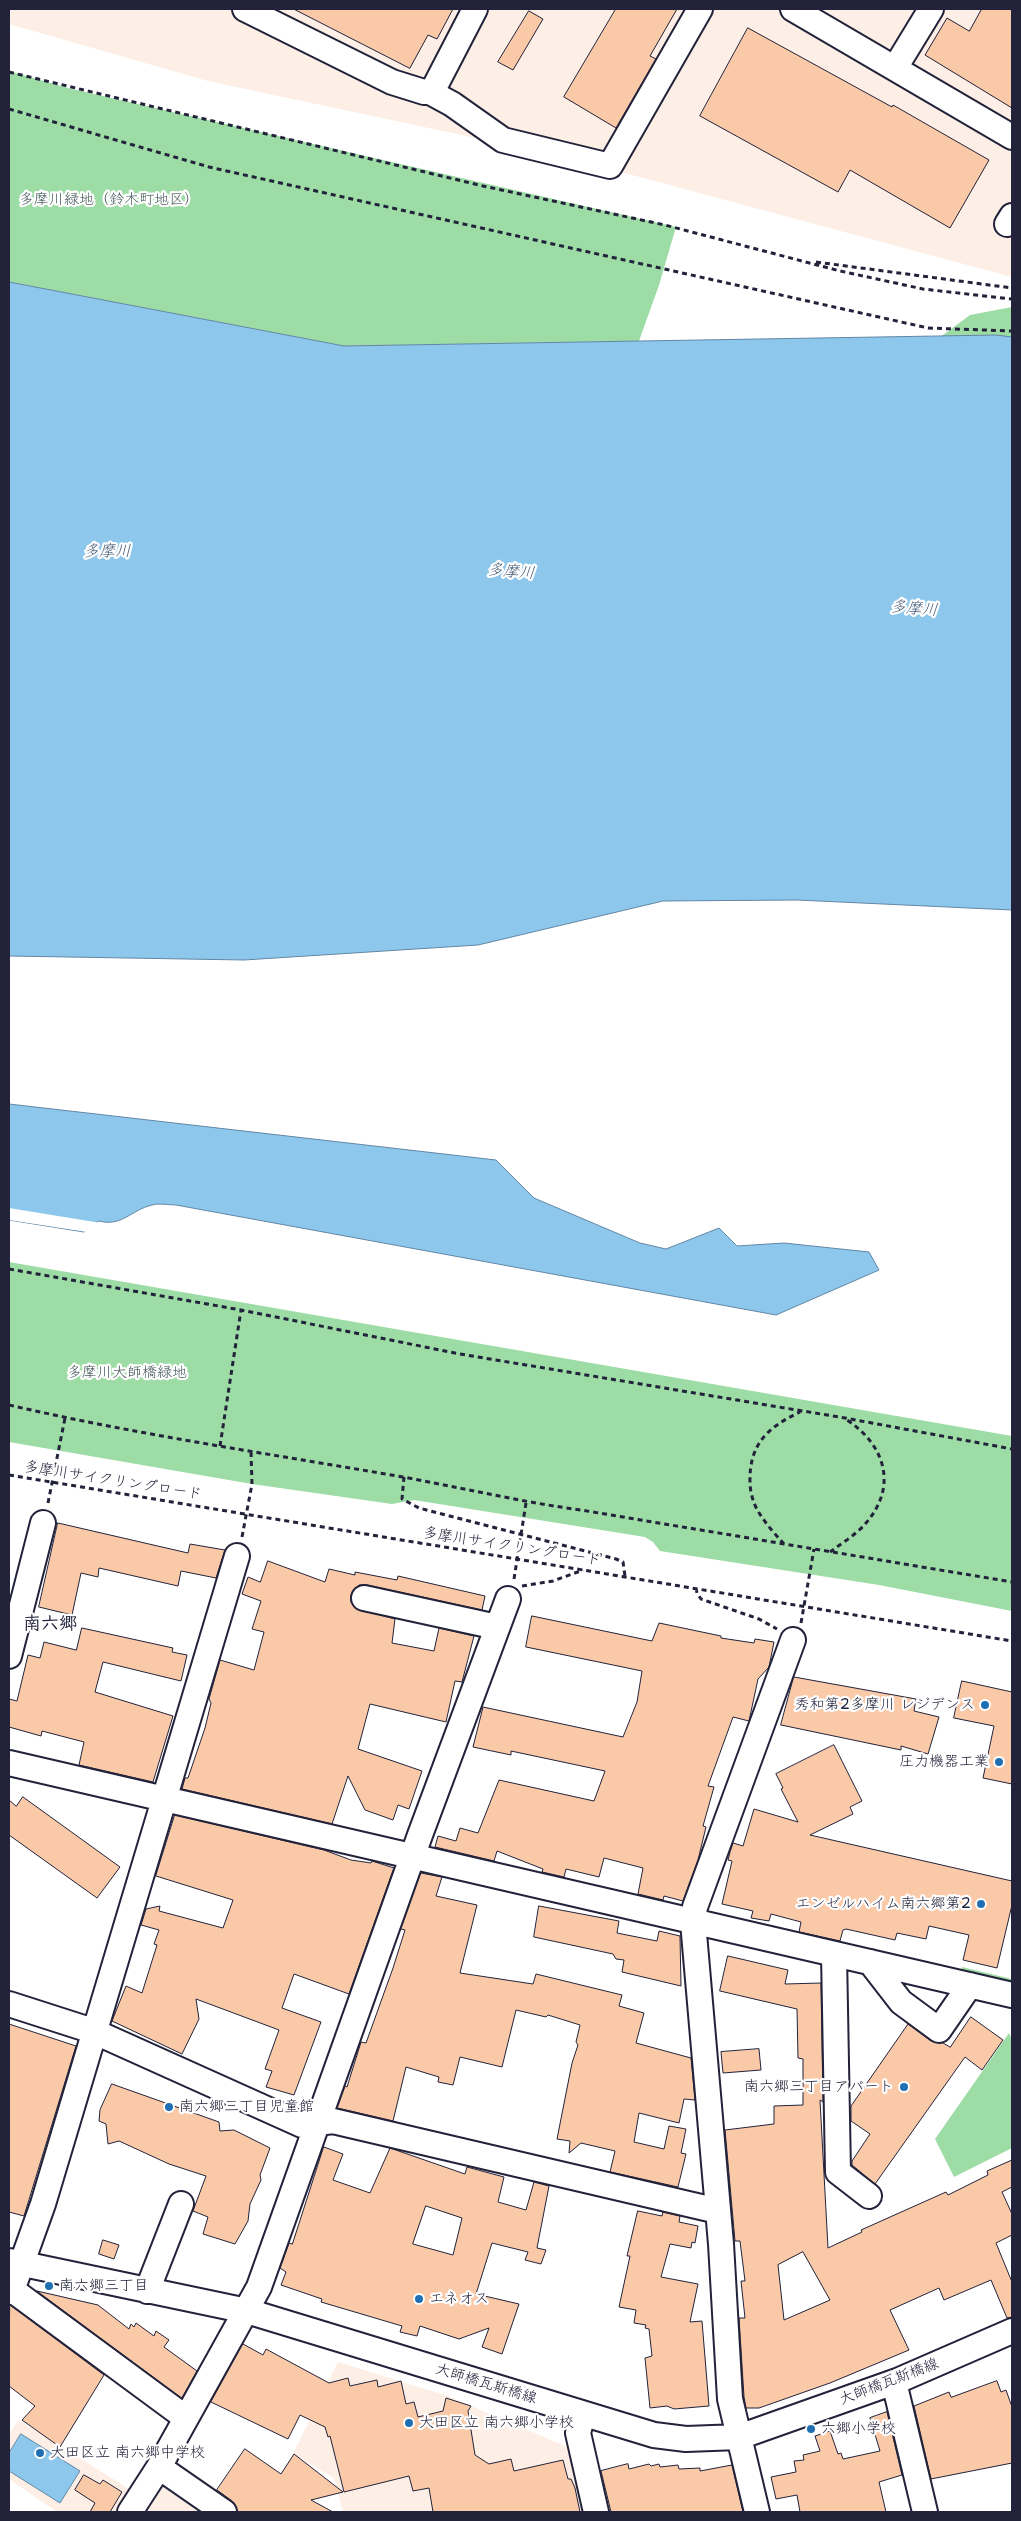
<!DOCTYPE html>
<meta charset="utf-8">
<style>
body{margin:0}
#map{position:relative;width:1021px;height:2521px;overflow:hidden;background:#fff;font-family:"Shantell Sans",sans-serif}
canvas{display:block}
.frame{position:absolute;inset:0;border:10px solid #22223b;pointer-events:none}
</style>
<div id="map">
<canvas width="1021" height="2521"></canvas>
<div class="frame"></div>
</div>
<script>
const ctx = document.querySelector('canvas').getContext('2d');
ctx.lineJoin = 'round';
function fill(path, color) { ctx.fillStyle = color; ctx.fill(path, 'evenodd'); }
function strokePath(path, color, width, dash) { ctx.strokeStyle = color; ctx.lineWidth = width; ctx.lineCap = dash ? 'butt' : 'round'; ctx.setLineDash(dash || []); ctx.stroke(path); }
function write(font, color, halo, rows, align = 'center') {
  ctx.font = font + ' "Shantell Sans","Klee One",sans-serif'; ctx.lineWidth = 4.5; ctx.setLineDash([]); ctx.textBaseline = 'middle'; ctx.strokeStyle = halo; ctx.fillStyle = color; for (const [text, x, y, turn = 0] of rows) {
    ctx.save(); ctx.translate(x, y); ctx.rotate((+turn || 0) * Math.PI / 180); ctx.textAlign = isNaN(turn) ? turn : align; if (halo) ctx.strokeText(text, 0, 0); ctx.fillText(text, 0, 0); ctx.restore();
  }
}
const built = new Path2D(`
 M9,9H1012V277L565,157L208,81L9,24Z
 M338,2362L448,2396L572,2449L586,2512H343L334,2478L293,2454Z
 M19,2420L134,2492L121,2512H57L9,2479V2434Z
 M158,2480L210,2512H138Z`);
const green = new Path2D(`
 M9,71L68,88L676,227L659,285L639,341L344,346L9,282Z
 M1012,307V355L920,352L970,315Z
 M9,1262L1012,1436V1611L879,1585L660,1551L653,1542L645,1537L414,1500L392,1504L252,1484L9,1442Z
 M962,1967L1012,1979V1987L960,1975Z
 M1009,2033L1012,2040V2148L954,2177L935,2139Z`);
const water = new Path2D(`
 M9,282L344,346L996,335L1012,337V910L797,900L663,901L478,945L244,960L9,956Z
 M9,1104L496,1160L534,1198L640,1243L666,1249L719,1228L737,1246L784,1243L869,1252L879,1270L776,1315L176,1205C169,1205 159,1203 152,1205C131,1210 122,1227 99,1221L84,1232L9,1220Z
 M21,2434L80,2471L60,2503L9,2471V2453Z`);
const pier = new Path2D(`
 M9,1208L113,1225L99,1223L87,1232L9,1220Z`);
const building = new Path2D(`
 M294,9H453L437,39L428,35L410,68Z
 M616,9H677L650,56L656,59L616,128L564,97Z
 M982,9H1012V108L925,55L947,18L969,31Z
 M529,11L543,19L513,70L498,62Z
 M748,28L892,107L893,105L989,160L950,228L850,170L838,192L700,116Z
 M58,1523L188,1553L190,1544L225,1550L216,1578L181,1571L178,1586L99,1568L98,1577L81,1573L72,1615L39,1607Z
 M268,1561L325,1582L329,1569L355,1575V1572L397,1580L398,1576L485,1596L482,1610L367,1585H359L351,1595V1602L355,1608L395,1619L392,1643L434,1651L439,1628L474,1636L462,1682L455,1681L446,1722L370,1704L358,1749L422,1771L409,1809L398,1805L393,1820L365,1810L348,1776L332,1824L182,1789L185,1778H188L205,1728L211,1703L209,1699L220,1660L254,1670L264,1632L252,1629L261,1601L242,1594L248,1577L260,1582Z
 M532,1616L652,1641L659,1623L721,1636V1638L754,1643L755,1639L774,1642L769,1667L758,1679L749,1721L733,1717L708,1786L714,1787L703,1826L706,1827L698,1860L683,1901L664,1896L663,1900L638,1894L643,1868L604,1858L599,1877L566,1869L564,1877L542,1872L543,1869L497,1851L494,1861L435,1847L438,1836L456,1841L460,1828L478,1833L499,1780L594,1801L605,1771L511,1751V1755L473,1747L483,1707L623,1737L637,1702L642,1671L526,1647Z
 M82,1628L173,1648L172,1652L187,1655L181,1681L103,1662L95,1692L173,1716L153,1782L79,1765L84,1742L42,1731L41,1736L9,1727V1699L17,1701L28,1655L40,1658L44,1642L76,1650Z
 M794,1677L916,1699L914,1711L939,1717L928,1754L901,1746V1750L781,1725Z
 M962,1681L1012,1692V1784L983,1778L994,1726L954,1718Z
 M834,1745L862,1801L850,1807L853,1814L810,1835L1012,1881V1905L997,1968L963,1960L969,1935L929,1926L926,1939L897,1933L895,1940L846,1929L843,1930L840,1941L799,1932L801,1922L771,1914L769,1921L751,1918L753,1911L722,1904L732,1861L728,1860L730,1852L733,1843L743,1846L754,1809L798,1822L781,1789L783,1788L776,1774Z
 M23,1797L120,1867L97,1898L9,1835V1800L16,1806Z
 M175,1815L324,1850L351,1860L371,1863L372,1861L394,1868L349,1994L294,1974L282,2008L321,2022L294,2095L266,2087L272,2071L265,2069L279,2030L196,1999L199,2019L182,2054L112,2021L126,1986L142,1993L157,1945L154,1944L159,1930L141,1925L146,1909L160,1906L159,1911L223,1928L233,1900L156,1876Z
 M421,1873L442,1877L436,1896L477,1905L460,1973L533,1984L536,1974L622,1995L619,2006L644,2013L636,2043L691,2058L695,2100L684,2099L679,2123L639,2113L634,2142L664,2149L669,2126L686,2129L681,2153L686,2154L678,2187L610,2172L615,2151L581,2143L569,2153L570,2141L557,2139L572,2063L578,2045L576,2042L580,2025L548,2015L546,2017L516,2010L502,2067L460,2057L453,2085L438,2082L439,2077L406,2067L393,2121L337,2108L345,2086L347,2087L361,2042L366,2043L393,1968L405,1930L401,1929Z
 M539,1906L619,1921L617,1933L657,1941L659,1931L680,1936L681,1986L622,1972L624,1960L616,1959L613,1954L534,1937Z
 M728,1956L788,1970L785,1984L821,1983L823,2102L820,2100L828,2248L862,2232L861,2230L946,2192L948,2195L988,2175L987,2171L1012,2160V2187L1002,2192L1012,2214V2235L996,2243L1012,2282V2317L1007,2318L991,2280L944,2300L939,2288L890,2310L909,2350L830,2383L759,2408H746L744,2397L739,2318H745L741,2281H745L740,2241H735L725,2130L774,2124V2106L803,2105V2059L798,2058L797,2009L720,1991ZM803,2252L830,2300L784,2320L778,2265Z
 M971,2017L1003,2040L982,2070L965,2057L875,2184L852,2165V2161L870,2134L851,2121V2106L908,2024L931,2041L943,2043L950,2047Z
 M9,2024L76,2046L24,2216L9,2212Z
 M759,2049L761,2070L723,2073L721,2052Z
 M112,2084L219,2122L220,2131L234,2130L270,2148L260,2175L261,2180L250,2204L248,2221L235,2244L203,2234L208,2217L193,2211L206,2176L169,2164L119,2141L108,2144L106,2124L99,2121L100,2110Z
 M324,2147L343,2154L333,2180L370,2193L390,2148L465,2174L467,2167L504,2177L498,2202L526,2210L534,2182L549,2186L537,2248L546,2250L541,2264L525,2260L528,2252L492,2243L476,2294L519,2304L502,2354L482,2347L489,2328L459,2339L420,2326L417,2336L400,2332L402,2326L321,2302L322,2299L281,2285L286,2272L280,2268L289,2243L292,2244ZM426,2206L462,2218L453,2255L413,2244Z
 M638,2211L662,2216L663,2212L680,2216L679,2222L698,2226L695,2243L692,2242L691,2248L670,2244L661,2277L698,2284L690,2322L702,2321L709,2406L674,2409L667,2406L650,2408L645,2358L652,2356L649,2329L645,2328L646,2325L634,2323L636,2310L619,2307L630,2256H627L631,2239Z
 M103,2240L119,2245L114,2259L99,2254Z
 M37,2291L98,2305L129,2329L131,2324L134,2327L136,2323L154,2336L156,2331L169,2340L164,2347L197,2371L182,2398Z
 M10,2305L104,2375L60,2447L22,2420L35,2406L9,2386Z
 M243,2344L263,2355L266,2349L329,2383L348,2378L350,2386L377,2380L378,2387L401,2381L406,2404L414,2402L418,2417L443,2411L446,2398L471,2406L468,2411L475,2455L489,2464L511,2459L514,2471L563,2460L568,2479H571L575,2488L580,2512H433L429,2488L413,2491L409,2476L344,2492L330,2436L328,2437L325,2427L300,2415L288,2439L211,2402Z
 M997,2381L1001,2392L1006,2390L1012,2407V2463L931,2479L914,2406L949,2392L951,2397Z
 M887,2412L902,2475L879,2482L886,2512H800L797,2495L776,2499L771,2477L796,2472L794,2461L804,2460L803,2455L820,2451L815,2436L830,2431L838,2454L841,2453L843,2459L880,2451L870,2418Z
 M245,2449L281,2474L294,2454L343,2492L311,2500L333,2512H238L232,2501L217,2490Z
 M628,2464L629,2469L649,2464L651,2466L659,2464L660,2467L678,2465L679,2469L700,2468V2471L732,2465L743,2512H611L601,2471Z
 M84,2475L100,2484L103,2480L122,2492L110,2512H90L95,2503L75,2490Z`);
const path = new Path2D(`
 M9,72L483,186L665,225L840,271L923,289L1012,299
 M9,109L209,167L928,328L1012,331
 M816,262L1012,288
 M9,1269L241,1310L460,1354L845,1418L1012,1449
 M9,1405C139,1435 271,1454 403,1477C463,1488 521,1502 581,1510L1012,1582
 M220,1446L241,1310
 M9,1475L1012,1641
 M404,1477L402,1499L419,1508L616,1559L623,1562L625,1576
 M48,1503L65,1418
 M242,1537L252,1484L251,1451
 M784,1544C775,1534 765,1523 758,1511C753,1503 750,1491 750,1482C749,1444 768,1427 800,1412
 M830,1552C842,1543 857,1534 866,1523C898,1486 885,1445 847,1420
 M514,1579L526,1503
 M522,1586L553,1581L583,1570
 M696,1588L697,1593L701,1599L759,1619L777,1629
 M801,1623L814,1549`);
const minor = new Path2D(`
 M245,9L392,82L424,92L433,90L475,9
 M793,9L1012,137
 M895,68L931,9
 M428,91L452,104L503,140L610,166L700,9
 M1007,224L1012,216
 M364,1598L497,1627
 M9,1656L43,1523
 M9,1763L1012,1995
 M834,1954L838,2172L869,2196
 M870,1962L901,2002L939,2030L970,1985
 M9,2004L93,2031L302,2125L333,2121L718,2211
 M9,2261L247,2311L654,2435L686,2439L739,2437L897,2381L1012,2331
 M11,2289L186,2418
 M147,2291L181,2204
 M9,2292L14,2285L43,2204L237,1556
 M894,2382L925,2512
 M583,2414L578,2433L596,2512
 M159,2467L224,2512
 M130,2512L159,2467L259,2287L420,1835L508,1599
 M757,2512L730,2399L721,2244L693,1922L695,1907L793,1640`);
const markers = [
 [985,1705,5,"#1f6fb2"],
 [999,1762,5,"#1f6fb2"],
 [981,1904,5,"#1f6fb2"],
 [904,2087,5,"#1f6fb2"],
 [169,2107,5,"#1f6fb2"],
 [49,2286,5,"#1f6fb2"],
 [419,2299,5,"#1f6fb2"],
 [409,2423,5,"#1f6fb2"],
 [811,2429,5,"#1f6fb2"],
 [40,2453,5,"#1f6fb2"]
];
const parkNames = [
 ["多摩川緑地（鈴木町地区）",109,200],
 ["多摩川大師橋緑地",127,1373]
];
const streetNames = [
 ["多摩川サイクリングロード",113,1481,9],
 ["多摩川サイクリングロード",512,1547,9],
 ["大師橋瓦斯橋線",889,2382,-21],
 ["大師橋瓦斯橋線",486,2384,17]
];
const poiNames = [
 ["秀和第2多摩川 レジデンス",975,1705,"right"],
 ["圧力機器工業",989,1762,"right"],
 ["エンゼルハイム南六郷第2",971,1904,"right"],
 ["南六郷三丁目アパート",894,2087,"right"],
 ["南六郷三丁目児童館",179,2107],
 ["南六郷三丁目",59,2286],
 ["エネオス",429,2299],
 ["大田区立 南六郷小学校",419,2423],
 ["六郷小学校",821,2429],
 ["大田区立 南六郷中学校",50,2453]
];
const waterNames = [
 ["多摩川",107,552],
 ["多摩川",511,572,5],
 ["多摩川",914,609,5]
];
const quarterNames = [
 ["南六郷",50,1624]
];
fill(built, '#fdefe5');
fill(green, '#9ddca5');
fill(water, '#8dc8ec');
strokePath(water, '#6286a5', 1);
fill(pier, '#fff');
fill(building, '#f9c9a8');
strokePath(building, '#22223b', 1);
strokePath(minor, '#22223b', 28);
strokePath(path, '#22223b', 3, [5, 4]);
strokePath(minor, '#fff', 24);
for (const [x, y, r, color] of markers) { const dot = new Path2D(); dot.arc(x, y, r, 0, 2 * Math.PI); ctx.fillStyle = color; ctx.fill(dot); strokePath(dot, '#fff', 2); }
write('15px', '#475a5b', '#fff', parkNames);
write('15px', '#22223b', '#fff', streetNames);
write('15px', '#22223b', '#fff', poiNames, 'left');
write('italic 16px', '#475c79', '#fff', waterNames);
write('bold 18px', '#22223b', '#fff', quarterNames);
</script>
